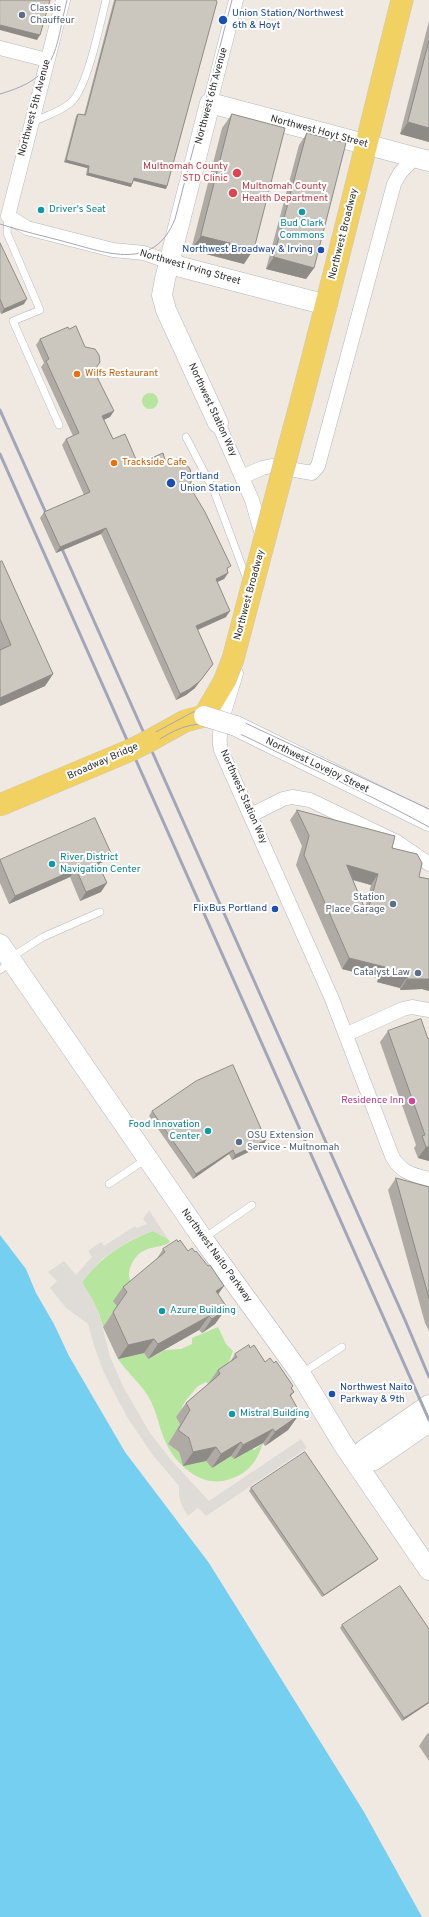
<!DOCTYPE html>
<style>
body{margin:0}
canvas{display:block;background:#efe9e1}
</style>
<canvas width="429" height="1917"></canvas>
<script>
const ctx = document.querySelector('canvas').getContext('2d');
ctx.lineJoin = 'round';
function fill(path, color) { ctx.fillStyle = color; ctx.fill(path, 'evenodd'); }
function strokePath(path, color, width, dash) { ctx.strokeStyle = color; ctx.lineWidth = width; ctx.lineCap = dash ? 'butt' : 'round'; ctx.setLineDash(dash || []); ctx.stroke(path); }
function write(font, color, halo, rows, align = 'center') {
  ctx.font = font + ' Overpass,sans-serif'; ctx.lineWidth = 4; ctx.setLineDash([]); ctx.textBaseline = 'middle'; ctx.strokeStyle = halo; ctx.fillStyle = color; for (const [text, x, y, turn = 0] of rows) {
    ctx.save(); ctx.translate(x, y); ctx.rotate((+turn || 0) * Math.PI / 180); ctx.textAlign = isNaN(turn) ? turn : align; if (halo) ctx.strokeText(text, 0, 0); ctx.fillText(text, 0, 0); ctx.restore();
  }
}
const green = new Path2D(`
 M142 401a8 8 0 1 1 16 0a8 8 0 1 1-16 0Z
 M153,1231L168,1239L170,1242C160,1249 147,1245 137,1256C132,1261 129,1269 129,1275C129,1278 131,1282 130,1285C126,1298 110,1314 103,1327L99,1313L82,1282C101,1257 124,1242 153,1231Z
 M218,1327L226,1344L233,1351L227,1367L208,1384L206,1382L198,1386L186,1400L182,1407L180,1424L168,1444L179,1452L183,1466L206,1461L212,1468L231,1456L252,1448L254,1450L263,1443C257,1461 249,1473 230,1479C204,1489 178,1467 167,1445C159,1430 158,1413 148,1396C140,1383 127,1372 118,1359L144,1353L148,1359L165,1350L181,1349L192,1344V1338Z`);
const plaza = new Path2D(`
 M149,1210L168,1239L153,1231L131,1240L102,1259L82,1282L93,1300L99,1313L110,1357L124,1388L150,1433L172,1461L209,1501L301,1439L307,1448L206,1516L198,1508L188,1516L182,1506L179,1496V1486L152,1454L127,1417L104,1373L94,1346L88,1324L66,1308L50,1288L57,1281L48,1272L64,1261L76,1275L92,1257L88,1251L101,1242L104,1246L135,1226L137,1228L147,1224L143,1219Z`);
const water = new Path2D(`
 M0,1235L26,1269L36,1293L54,1324L69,1356L125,1452L209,1563L364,1812L422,1917H0Z`);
const lane = new Path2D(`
 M33,122C45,116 59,112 69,104C87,92 100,23 106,0
 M8,216L7,233L40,310L13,321L59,425
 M186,437L214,491L248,582
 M10,958L43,937L100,912
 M0,970L11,962
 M109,1184L146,1159
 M204,1238L252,1205
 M302,1373L342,1347`);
const street = new Path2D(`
 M63,0L8,216L27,228L113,250L144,253L169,262
 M0,48L47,60
 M210,103L236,0
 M218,423L252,500L263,538
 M242,477L262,468L272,466L312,473L318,466L394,184L400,173L415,157
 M236,673C231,693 215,730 221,750L332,999L392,1156C400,1172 413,1175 429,1179
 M251,815L283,799L292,797L310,800L397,842L429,864
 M347,1034L403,1009L412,1007L429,1010`);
const secondary = new Path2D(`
 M169,262L181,267L327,305
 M218,423L166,310L162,295L165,279L210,103L429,161
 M236,726L429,821
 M0,944L203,1239L300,1373L343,1444L429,1570
 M357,1464L364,1450L429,1405
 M357,1464L374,1460L429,1422`);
const primary = new Path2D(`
 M290,443C330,296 365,148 402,0
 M149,741L185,721L204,716L224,682`);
const tram = new Path2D(`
 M0,94C59,77 54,53 67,0
 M0,224C21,231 44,236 66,242C107,253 154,272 175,219L232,0
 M0,802L115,754L193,712L210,711L241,721L429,809
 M0,808C47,789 94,771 140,750C162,740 174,726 200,724C224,723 258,743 279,753C330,777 380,800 429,827`);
const rail = new Path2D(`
 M0,410L50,522
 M0,454L429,1420
 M58,540L405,1320L429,1377`);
const secondaryBridge = new Path2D(`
 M204,716L236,726`);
const primaryBridge = new Path2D(`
 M224,682L233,659L290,443
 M0,805L131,750L149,741`);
const wall = new Path2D(`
 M114,0H216L166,189L133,181L131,187L86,175L87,168L64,162L76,116L78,114L84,115Z
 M429,21V142L400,134Z
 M232,114L244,264L191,250L222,128Z
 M307,133L314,268L306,279L266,269L299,145Z
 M0,243L24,304L1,314L0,312Z
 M69,329L94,371L110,417L104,420L113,439L138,464L165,460L190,487L228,573L224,579L217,582L226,617L198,630L195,688L186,695L176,700L101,534L56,553L40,518L44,512L84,495L62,445L66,439L73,436L41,367L44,363L36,345L40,339Z
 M0,562L53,674L45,686L0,706Z
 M297,810L392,848L419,877L429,879V991L422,989L400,990V988L377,982L378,978L342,969L296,865L302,846L290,820ZM353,880L371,885L365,908Z
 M111,853L105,861L98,864L101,892L80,901L70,877L9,904L0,883V860Z
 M388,1031L428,1039L429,1161L418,1158L414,1148L416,1145L380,1042Z
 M152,1111L266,1140L263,1145L232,1160L229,1154L193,1179L149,1116Z
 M396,1178L429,1187V1331L425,1323L388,1190Z
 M163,1249L218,1294L226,1306L225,1309V1310L215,1324L202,1333L199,1330L148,1359L144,1353L118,1359L103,1327L117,1306L113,1301L123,1287L156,1260Z
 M250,1348L265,1362L274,1363L293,1386L292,1388L294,1392L291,1396L297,1414L298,1416L288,1430L265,1446L263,1443L234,1459L231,1456L212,1468L206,1461L183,1466L179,1452L168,1444L180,1424L176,1417L186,1403L208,1384L218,1370L230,1362L235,1354Z
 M251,1488L378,1559L376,1561L322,1597L249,1491Z
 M342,1625L429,1703L402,1721L340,1628Z
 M429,1733V1761L419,1746L427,1734Z`);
const shadedWall = new Path2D(`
 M0,25L40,35L37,40L0,30Z
 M408,122L429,128V142L400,134Z
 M66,160L89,166L87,168L64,162Z
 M88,173L132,184L131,187L86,175Z
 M134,178L167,186L166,189L132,180Z
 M201,236L254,249L244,264L191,250Z
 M274,257L314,268L306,279L266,269Z
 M27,299L24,304L1,314L4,309Z
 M114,411L110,417L98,422L102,416Z
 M106,528L101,534L56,553L60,547Z
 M228,573L224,579L211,585L216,579Z
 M230,611L226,617L192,632L196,626Z
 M213,664L195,688L186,695L176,700L180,694Z
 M53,674L45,686L0,706V698Z
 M111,853L105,861L90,868L96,859Z
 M347,865L378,874L371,885L339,876Z
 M76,869L70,877L9,904L15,896Z
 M107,883L101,892L80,901L86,892Z
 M349,958L385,967L378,978L342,969Z
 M384,971L407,977L400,988L377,982Z
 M407,979H429V991L422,989L400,990Z
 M266,1140L263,1145L232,1160L235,1155Z
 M426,1147H429V1161L418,1158Z
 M233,1150L229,1154L193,1179L196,1174Z
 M224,1286L214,1300L216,1291Z
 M226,1306L223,1311L225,1310L215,1324L202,1333L212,1319L224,1308Z
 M209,1316L199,1330L148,1359L158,1344Z
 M154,1339L144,1353L118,1359L128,1345Z
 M299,1411L293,1420L298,1416L288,1430L265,1446L275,1432L296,1413Z
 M273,1429L263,1443L234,1459L243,1445Z
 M241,1442L231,1456L212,1468L221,1454Z
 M216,1447L206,1461L183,1466L193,1452Z
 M378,1559L376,1561L322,1597L324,1595Z
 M429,1702V1703L402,1721L404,1718Z`);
const building = new Path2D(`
 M0,0H50L40,35L0,25Z
 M116,0H216L217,2L167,186L134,178L132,184L88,173L89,166L66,160L78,114L85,115Z
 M429,41V128L408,122Z
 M232,114L285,128L254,249L201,236Z
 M307,133L346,143L314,268L274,257Z
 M0,243L27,299L4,309L0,299Z
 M76,326L85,347L95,349L99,355L100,362L94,371L114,411L102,416L113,439L125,434L138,464L163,453L165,460H180L186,464L190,469L192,477L190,487L205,512L231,566L227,568L228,573L216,579L230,611L196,626L213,664L200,681L190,689L180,694L106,528L60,547L44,512L90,492L66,439L79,433L46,361L49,359L40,339L68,327L69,329Z
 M2,561L53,674L0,698V650L11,645L0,619V562Z
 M297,810L395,836L392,848L417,854L422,863L419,877L429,879V979H407V977L384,971L385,967L349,958L304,855L309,836ZM347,865L378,874L367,914Z
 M95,818L111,853L96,859L107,883L86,892L76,869L15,896L0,860Z
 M421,1019L428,1039L429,1038V1147H426L422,1136L425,1135L388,1031Z
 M233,1065L266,1140L235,1155L233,1150L196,1174L152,1111L196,1081Z
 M396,1178L429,1187V1298Z
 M177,1240L178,1242L180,1240L188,1251L192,1248L195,1252L196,1251L208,1266L210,1265L224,1286L216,1291L226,1306L224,1308L225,1310L212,1319L209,1316L158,1344L154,1339L128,1345L113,1312L127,1292L123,1287L165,1252L163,1249Z
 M249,1345L250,1348L254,1345L265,1362L270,1358L274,1363L276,1361L293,1386L291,1388L294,1392L290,1395L299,1411L296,1413L298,1416L275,1432L273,1429L243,1445L241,1442L221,1454L216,1447L193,1452L189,1438L178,1430L190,1410L186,1403L220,1374L218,1370L237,1357L235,1354Z
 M305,1452L378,1559L324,1595L251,1488Z
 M400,1586L429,1629V1702L404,1718L342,1625Z`);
const markers = [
 [22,15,4,"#5c6f8a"],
 [223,20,5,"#1a4fb4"],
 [237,173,5,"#e0444e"],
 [233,193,5,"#e0444e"],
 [41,210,4,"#0f9aa8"],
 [302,212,4,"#0f9aa8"],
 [321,250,4,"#1a4fb4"],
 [77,374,4,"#e8710a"],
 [114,463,4,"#e8710a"],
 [171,483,5,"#1a4fb4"],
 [52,864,4,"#0f9aa8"],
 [393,904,4,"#5c6f8a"],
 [275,909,4,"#1a4fb4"],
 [418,973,4,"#5c6f8a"],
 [412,1101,4,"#d1479c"],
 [208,1131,4,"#0f9aa8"],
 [239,1142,4,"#5c6f8a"],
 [162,1311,4,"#0f9aa8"],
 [332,1394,4,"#1a4fb4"],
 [232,1414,4,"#0f9aa8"]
];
const serviceNames = [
 ["Classic",30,9],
 ["Chauffeur",30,21],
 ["Station",385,898,"right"],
 ["Place Garage",385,910,"right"],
 ["Catalyst Law",410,973,"right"],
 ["OSU Extension",247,1136],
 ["Service - Multnomah",247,1148]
];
const transitNames = [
 ["Union Station/Northwest",232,14],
 ["6th & Hoyt",232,26],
 ["Northwest Broadway & Irving",313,250,"right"],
 ["Portland",180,477],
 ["Union Station",180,489],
 ["FlixBus Portland",267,909,"right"],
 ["Northwest Naito",340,1388],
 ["Parkway & 9th",340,1400]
];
const streetNames = [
 ["Northwest 6th Avenue",212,96,-75],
 ["Northwest 5th Avenue",35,108,-75],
 ["Northwest Hoyt Street",319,132,15],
 ["Northwest Broadway",344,234,-76],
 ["Northwest Irving Street",190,268,16],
 ["Northwest Station Way",212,410,65],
 ["Northwest Broadway",250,595,-75],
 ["Broadway Bridge",103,762,-24],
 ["Northwest Lovejoy Street",317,766,26],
 ["Northwest Station Way",243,797,66],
 ["Northwest Naito Parkway",216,1256,54]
];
const healthNames = [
 ["Multnomah County",228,167],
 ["STD Clinic",228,179],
 ["Multnomah County",242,187,"left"],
 ["Health Department",242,199,"left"]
];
const cultureNames = [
 ["Driver's Seat",49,210],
 ["Bud Clark",302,224,"center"],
 ["Commons",302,236,"center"],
 ["River District",60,858],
 ["Navigation Center",60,870],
 ["Food Innovation",200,1125,"right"],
 ["Center",200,1137,"right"],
 ["Azure Building",170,1311],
 ["Mistral Building",240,1414]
];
const foodNames = [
 ["Wilfs Restaurant",85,374],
 ["Trackside Cafe",122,463]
];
const hotelNames = [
 ["Residence Inn",404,1101]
];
fill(green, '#b6e59e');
fill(plaza, '#dfdcd8');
fill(water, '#75cff0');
strokePath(lane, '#b4b7c1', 8);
strokePath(street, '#b4b7c1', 15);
strokePath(secondary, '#b4b7c1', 21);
strokePath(primary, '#c9c9c9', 23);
strokePath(lane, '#fff', 7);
strokePath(street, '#fff', 14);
strokePath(secondary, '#fff', 20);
strokePath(primary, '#f2d163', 22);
strokePath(tram, '#a3a6b8', 1);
strokePath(rail, '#a3a6b8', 3);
strokePath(secondaryBridge, '#b4b7c1', 21, []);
strokePath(primaryBridge, '#c9c9c9', 23, []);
strokePath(secondaryBridge, '#fff', 20);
strokePath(primaryBridge, '#f2d163', 22);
fill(wall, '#afaba4');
fill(shadedWall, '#8e8b86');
fill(building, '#cbc7bf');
strokePath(building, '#8e8b86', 1);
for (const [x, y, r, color] of markers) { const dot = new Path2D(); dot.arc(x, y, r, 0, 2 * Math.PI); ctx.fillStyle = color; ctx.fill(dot); strokePath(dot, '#fff', 1.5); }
write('10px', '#4e5e75', '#fff', serviceNames, 'left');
write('10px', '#164399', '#fff', transitNames, 'left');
write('10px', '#2e2e2e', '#fff', streetNames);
write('10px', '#be3a42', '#fff', healthNames, 'right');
write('10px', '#0d838f', '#fff', cultureNames, 'left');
write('10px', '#c56008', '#fff', foodNames, 'left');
write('10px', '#b23c85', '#fff', hotelNames, 'right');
</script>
